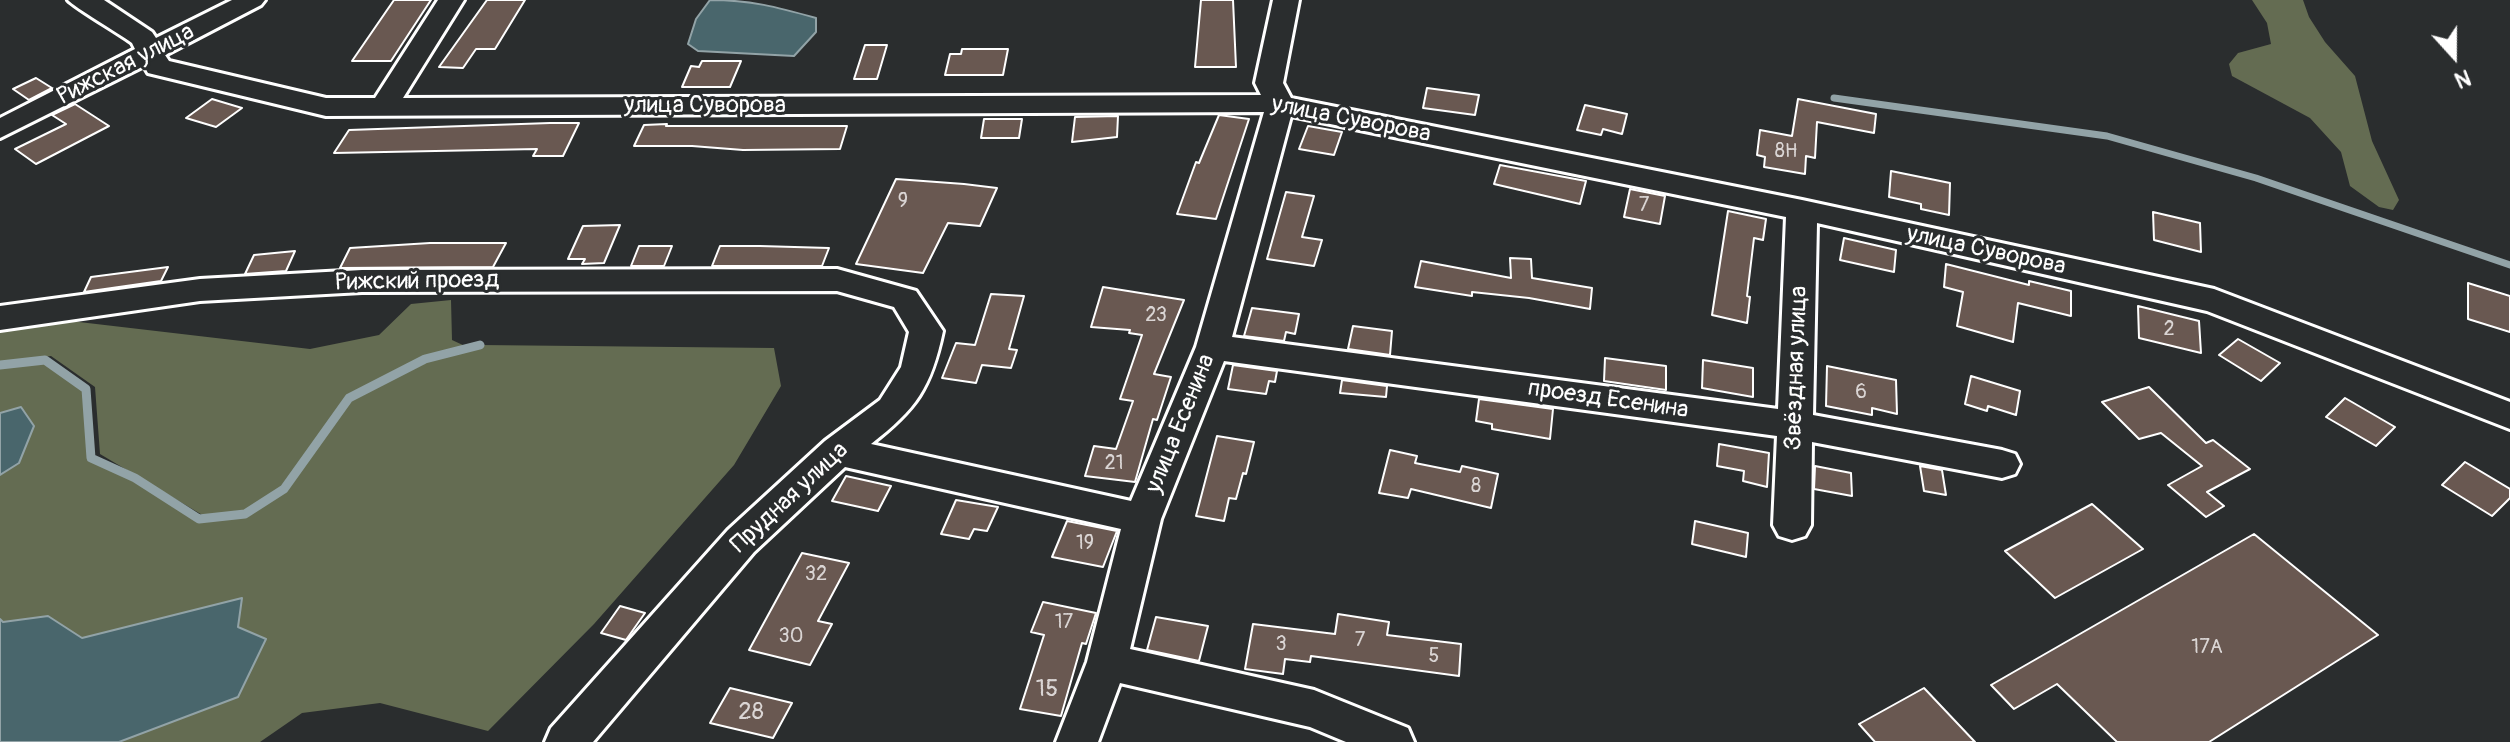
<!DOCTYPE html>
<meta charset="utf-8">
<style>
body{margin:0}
#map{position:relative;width:2510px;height:742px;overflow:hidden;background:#2a2d2e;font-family:Pangolin,sans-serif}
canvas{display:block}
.north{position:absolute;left:2414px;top:16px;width:80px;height:80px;-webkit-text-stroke:6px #2a2d2e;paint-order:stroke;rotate:159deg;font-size:22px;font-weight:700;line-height:32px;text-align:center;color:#fff}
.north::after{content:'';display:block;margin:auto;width:28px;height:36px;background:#fff;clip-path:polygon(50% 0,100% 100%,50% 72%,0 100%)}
</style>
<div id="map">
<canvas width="2510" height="742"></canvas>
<div class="north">N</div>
</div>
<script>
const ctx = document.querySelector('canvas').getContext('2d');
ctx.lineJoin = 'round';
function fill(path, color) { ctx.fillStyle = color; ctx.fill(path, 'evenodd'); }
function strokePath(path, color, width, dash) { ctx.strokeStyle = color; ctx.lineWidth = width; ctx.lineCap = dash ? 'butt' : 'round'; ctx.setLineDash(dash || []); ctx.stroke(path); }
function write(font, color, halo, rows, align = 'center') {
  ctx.font = font + ' Pangolin,sans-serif'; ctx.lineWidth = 6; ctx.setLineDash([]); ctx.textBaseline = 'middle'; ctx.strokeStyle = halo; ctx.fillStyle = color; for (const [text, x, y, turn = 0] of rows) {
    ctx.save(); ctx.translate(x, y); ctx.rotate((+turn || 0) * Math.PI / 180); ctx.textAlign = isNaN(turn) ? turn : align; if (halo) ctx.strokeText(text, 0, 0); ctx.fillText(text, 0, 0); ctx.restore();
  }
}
const green = new Path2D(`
 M2252,0H2303L2309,17L2325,42L2355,76L2372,141L2399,200L2393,210L2379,207L2350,186L2341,152L2310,118L2232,76L2229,64L2238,53L2271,44L2267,23Z
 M451,300L452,340L465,346L420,358L348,396L280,488L245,512L204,516L100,454L95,387L51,356L0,362V331L62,320L310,349L379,335L411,304Z
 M480,345L774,348L781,386L734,465L594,624L488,731L380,703L302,713L260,742H119L238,697L266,639L238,627L242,598L82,638L48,616L3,622L0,619V475L19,463L21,407L0,413V365L45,360L86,389L91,458L135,478L199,519L245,514L284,489L349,398L425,359Z`);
const water = new Path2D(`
 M710,0C751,0 777,7 816,18V32L794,56L698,51L688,44L696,19Z
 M21,407L34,426L19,463L0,475V413Z
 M242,598L238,627L266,639L238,697L119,742H0V619L3,622L48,616L82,638Z`);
const streamFar1 = new Path2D(`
 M1834,98L2107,136L2256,178L2510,265`);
const stream = new Path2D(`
 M0,365L45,360L86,389L91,458L135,478L199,519L245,514L284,489L349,398L425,359L480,345`);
const building = new Path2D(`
 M394,0H431L391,61H352Z
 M487,0H525L495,49H476L463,68L439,67Z
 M1201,0H1233L1236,67H1195Z
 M865,45H887L877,79H854Z
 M962,49H1008L1003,75H945L950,54H961Z
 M702,61H741L730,87H682L691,66L699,67Z
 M36,78L52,88L29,100L13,89Z
 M1427,88L1479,95L1475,115L1423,108Z
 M212,99L242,108L216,127L186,118Z
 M1798,99L1876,114L1874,133L1817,122L1815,158L1806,156L1805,174L1764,167L1765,157L1757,155L1760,130L1792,136Z
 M75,104L109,126L36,164L15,149L66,124L52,115Z
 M1585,105L1627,114L1622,134L1603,129L1601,135L1577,130Z
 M1219,115L1249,119L1216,219L1177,214L1196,162L1199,163Z
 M1118,116L1117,137L1072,142L1075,117Z
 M984,119H1022L1019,138H981Z
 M550,123H579L563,156H533L537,149L334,153L349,130Z
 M667,124L666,126H847L840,149L743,150L692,146H634L644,125Z
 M1308,126L1342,132L1334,155L1299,149Z
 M1500,165L1586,181L1580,204L1494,184Z
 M1891,171L1950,183L1949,215L1921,209V204L1889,197Z
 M896,179L964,184L997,188L980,226L948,223L923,273L856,264Z
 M1630,189L1665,196L1660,224L1624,217Z
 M1286,192L1314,196L1302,237L1322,240L1314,266L1267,259Z
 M1728,211L1766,219L1763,240L1754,238L1747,296L1750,297L1747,323L1712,315Z
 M2153,212L2200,223L2201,252L2154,240Z
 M620,225L604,263L582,264L585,259H568L583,226Z
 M1844,238L1896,250L1894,272L1840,260Z
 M430,243H506L493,267L340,268L350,248Z
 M639,246H672L664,266H631Z
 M720,246H760L829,248L822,266H712Z
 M295,251L286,271L245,274L254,255Z
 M1510,258L1531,259L1532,278L1592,288L1590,309L1529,298L1472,292V296L1415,287L1421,261L1511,278Z
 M1946,264L2029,285V281L2071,291V316L2018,303L2013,342L1957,326L1963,292L1944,287Z
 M168,267L161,281L84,292L91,277Z
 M2468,283L2510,296V332L2468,319Z
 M1103,287L1184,300L1154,374L1171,377L1157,420L1153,419L1135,482L1085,476L1094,446L1116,449L1133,401L1120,399L1142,335L1129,333L1130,330L1091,327Z
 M991,294L1024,296L1009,349L1017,350L1011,368L982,365L976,383L942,378L956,343L975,345Z
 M2138,306L2199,321L2201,353L2139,338Z
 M1252,308L1299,314L1295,334L1286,332L1284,341L1244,336Z
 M1353,326L1392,331L1390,355L1348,349Z
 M2238,339L2280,363L2261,381L2219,355Z
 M1605,358L1666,366V390L1604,381Z
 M1703,360L1753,368V397L1702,388Z
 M1233,365L1277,371L1275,382L1269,381L1266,394L1228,389Z
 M1827,366L1896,380L1897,414L1872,408V415L1826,406Z
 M1971,376L2020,391L2016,415L1988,406L1987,411L1965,404Z
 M1342,380L1387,386L1386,397L1340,393Z
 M2149,387L2206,443L2213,440L2250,469L2207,492L2224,506L2206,517L2168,485L2202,466L2161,433L2139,439L2102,402Z
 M2345,398L2395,427L2376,446L2326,417Z
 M1479,399L1553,409L1550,439L1492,429V424L1476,421Z
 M1217,436L1254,442L1246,474L1243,473L1236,499L1229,498L1224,521L1196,516Z
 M1719,444L1769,453L1767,487L1743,481L1744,471L1717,466Z
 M1390,450L1417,456L1415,463L1460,472L1462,466L1498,474L1491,508L1411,489L1408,498L1379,493Z
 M2465,462L2510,489V498L2492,516L2442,485Z
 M1815,466L1851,473L1852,496L1814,489Z
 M1920,466L1942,470L1946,495L1924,491Z
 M846,476L891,486L878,511L832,501Z
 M956,500L998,507L987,531L974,529L969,539L941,534Z
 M2092,504L2143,549L2055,598L2005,551Z
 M1067,521L1117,531L1103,567L1052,557Z
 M1695,521L1748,533L1746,557L1692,544Z
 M2254,534L2378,635L2209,742H2117L2057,684L2014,709L1991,685Z
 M802,553L849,563L818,621L832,624L810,665L749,650Z
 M1043,602L1096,613L1086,644L1082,643L1061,716L1020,709L1044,635L1031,632Z
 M620,606L645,613L626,640L601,633Z
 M1338,614L1389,622L1387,635L1461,644L1459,676L1311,656L1310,662L1285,659L1283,674L1245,669L1253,624L1335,634Z
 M1156,617L1208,626L1199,661L1147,650Z
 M730,688L792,703L773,738L710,723Z
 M1924,688L1975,742H1875L1859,724Z`);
const minor = new Path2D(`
 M68,0H104L152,32L156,38L232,0H265L261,5L165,55L169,61L326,98H375L438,0H464L403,98L1261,95L1255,83L1273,0H1299L1283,83L1291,98L1802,200L2214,289L2510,402V429L2207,311L1817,223L1813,415L2002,450L2015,454L2020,464L2015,474L2002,478L1812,442L1811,525L1805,536L1792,540L1779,536L1773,525L1777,436L1224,361L1161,519L1130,649L1314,690L1408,728L1414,742H1346L1310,727L1120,683L1098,742H1056L1087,662L1121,529L845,467L754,552L593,742H545L551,728L728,530L825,441L880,400L901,367L909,332L894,307L837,291L362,292L200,301L0,330V306L200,279L362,270L837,269L916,291L943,331C931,388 916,409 871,444L1131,501L1196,347L1264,112L326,116L148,73L144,66L0,138V118L135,49L132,43C120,34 74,7 68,0ZM1291,116L1786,217L1778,409L1232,337Z`);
const numberNames = [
 ["8Н",1786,152],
 ["9",903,202],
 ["7",1644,206],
 ["23",1156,316],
 ["2",2169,330],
 ["6",1861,393],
 ["21",1114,464],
 ["8",1476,487],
 ["19",1085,544],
 ["32",816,575],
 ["17",1064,623],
 ["30",791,637],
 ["7",1360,641],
 ["3",1281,645],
 ["17А",2207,648],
 ["5",1434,657]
];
const streetNames = [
 ["Рижская улица",126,65,-27],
 ["улица Суворова",705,106],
 ["улица Суворова",1351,120,11],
 ["улица Суворова",1986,251,12],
 ["Рижский проезд",417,282,-1],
 ["Звёздная улица",1797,368,-88],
 ["проезд Есенина",1608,400,8],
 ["улица Есенина",1181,424,-68],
 ["Прудная улица",790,498,-43]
];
const nearNumbernames = [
 ["15",1047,690],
 ["28",751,713]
];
fill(green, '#646c52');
fill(water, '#49666c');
strokePath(water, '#92a3a7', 2);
strokePath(streamFar1, '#92a3a7', 7);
strokePath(stream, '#92a3a7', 9);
fill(building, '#695851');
strokePath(building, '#fff', 2);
strokePath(minor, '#fff', 6);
fill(minor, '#2a2d2e');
write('20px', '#dad5d4', null, numberNames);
write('24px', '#fff', '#2a2d2e', streetNames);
write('24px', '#dad5d4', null, nearNumbernames);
</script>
